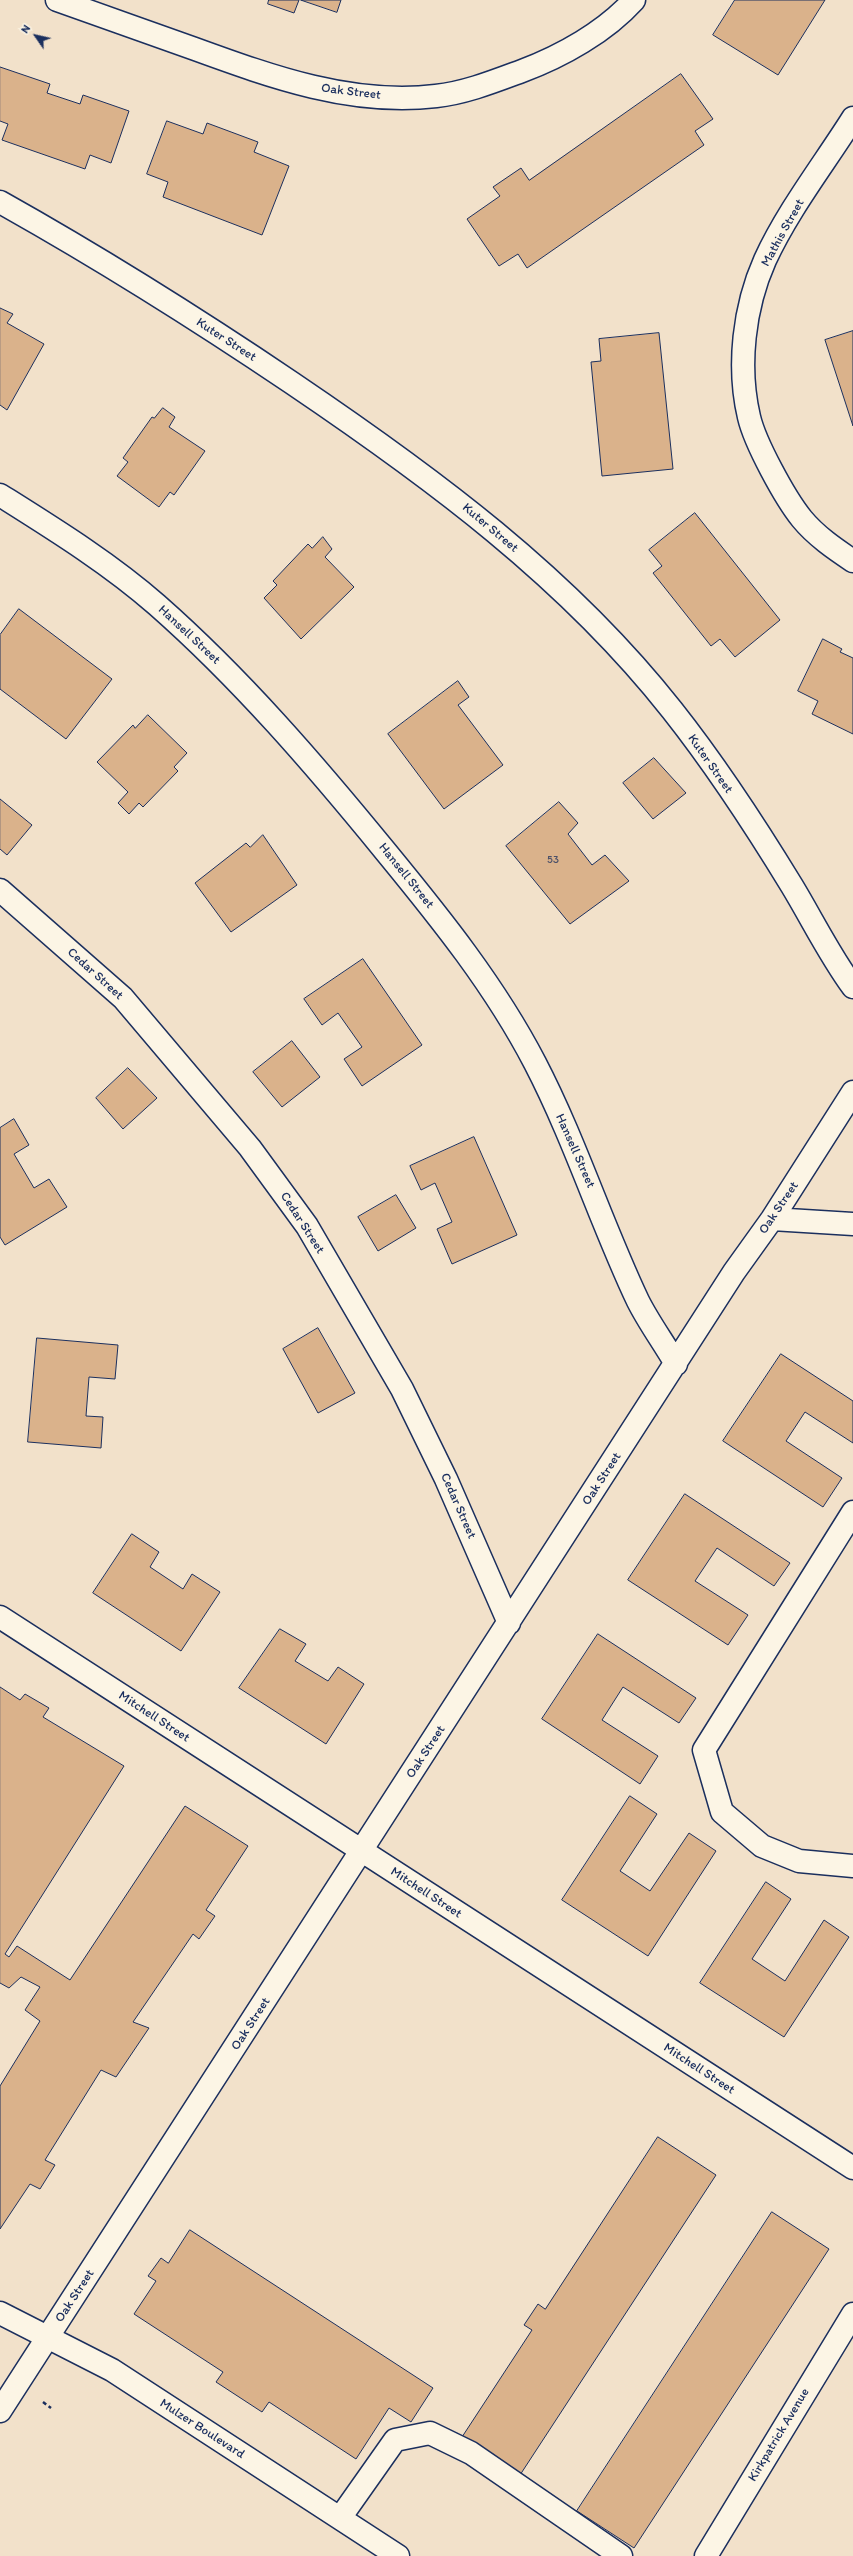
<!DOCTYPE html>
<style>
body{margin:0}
#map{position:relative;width:853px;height:2556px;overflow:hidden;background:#f2e1ca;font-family:Itim,sans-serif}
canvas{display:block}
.north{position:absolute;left:16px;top:16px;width:40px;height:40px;-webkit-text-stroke:3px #fcf5e5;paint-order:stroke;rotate:304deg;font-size:11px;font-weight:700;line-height:16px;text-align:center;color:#1b2f5e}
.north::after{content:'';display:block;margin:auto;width:14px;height:18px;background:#1b2f5e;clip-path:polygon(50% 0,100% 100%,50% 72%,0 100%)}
</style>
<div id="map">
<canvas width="853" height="2556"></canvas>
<div class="north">N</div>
</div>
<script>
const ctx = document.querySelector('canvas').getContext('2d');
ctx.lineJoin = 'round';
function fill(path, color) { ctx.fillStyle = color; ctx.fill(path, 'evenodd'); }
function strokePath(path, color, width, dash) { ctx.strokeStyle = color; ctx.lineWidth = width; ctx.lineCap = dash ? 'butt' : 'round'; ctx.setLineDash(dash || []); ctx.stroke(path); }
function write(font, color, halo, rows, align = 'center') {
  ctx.font = font + ' Itim,sans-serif'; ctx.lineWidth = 3.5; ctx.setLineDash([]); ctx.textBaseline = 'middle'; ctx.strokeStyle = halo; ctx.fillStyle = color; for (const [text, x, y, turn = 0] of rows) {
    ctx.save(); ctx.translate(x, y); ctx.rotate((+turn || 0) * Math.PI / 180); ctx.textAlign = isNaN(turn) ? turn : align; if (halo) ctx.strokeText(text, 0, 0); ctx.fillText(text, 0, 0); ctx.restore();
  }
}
const building = new Path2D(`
 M269,0H299L294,13L268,4Z
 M301,0H341L337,12Z
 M735,0H825L778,75L713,35Z
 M0,67L50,84L47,93L80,104L83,95L129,111L111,163L90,155L85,169L2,140L8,124L0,121Z
 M681,74L713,119L695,131L704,145L527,268L518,254L499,266L467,219L500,196L493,187L521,168L529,180Z
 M167,121L203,134L207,123L258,142L254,152L289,166L262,235L163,197L168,182L147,174Z
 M0,308L13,314L7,323L44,344L7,410L0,405Z
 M853,331V426L825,340Z
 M659,333L673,469L602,476L591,362L601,361L599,339Z
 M163,408L175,417L169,427L205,451L174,495L170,492L159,507L117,476L128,462L123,458L152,417L154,418Z
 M695,513L780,620L735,657L720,639L711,646L653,573L662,566L649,550Z
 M323,537L332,549L325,557L354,587L301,639L264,598L277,585L273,581L308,544L312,548Z
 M19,609L112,679L66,739L0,689V635Z
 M823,639L842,649L840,652L853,658V734L812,714L818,701L798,691Z
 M458,681L469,697L458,705L503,765L444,809L388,734Z
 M148,715L187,753L174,767L178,771L143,807L139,803L129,814L118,803L128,792L97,762L133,725L135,728Z
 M654,758L686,793L653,819L623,783Z
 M0,799L32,825L7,855L0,849Z
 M559,802L578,823L568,834L592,865L605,855L629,881L570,924L506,846Z
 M263,835L297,885L231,932L195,883L246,843L250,847Z
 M363,959L422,1045L362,1086L344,1059L362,1047L338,1013L322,1025L304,999Z
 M292,1041L320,1077L282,1107L253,1072Z
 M128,1068L157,1098L123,1129L96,1098Z
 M14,1119L29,1145L14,1154L34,1188L49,1179L67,1207L5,1245L0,1237V1128Z
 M474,1137L517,1235L452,1264L437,1229L452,1222L435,1183L421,1190L410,1166Z
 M396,1195L416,1228L378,1251L358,1217Z
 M318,1328L355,1393L318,1413L283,1349Z
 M37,1338L118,1345L115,1379L89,1377L86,1416L103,1417L101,1448L28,1442Z
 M781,1354L853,1401V1443L805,1412L786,1441L842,1478L823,1507L723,1441Z
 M685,1494L790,1563L774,1586L717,1548L695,1581L748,1615L728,1645L628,1580Z
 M132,1534L159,1552L150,1567L183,1589L192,1574L220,1592L181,1651L93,1593Z
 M280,1629L306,1644L295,1661L328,1681L338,1667L364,1684L326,1744L239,1688Z
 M598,1634L696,1698L679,1723L623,1687L602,1720L658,1756L640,1784L542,1719Z
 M0,1687L20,1700L25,1694L49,1708L43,1717L124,1766L5,1954L9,1957L17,1946L70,1980L185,1806L248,1846L206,1910L215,1916L199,1939L193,1934L133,2022L149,2028L116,2077L101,2070L45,2160L55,2165L40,2189L30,2184L0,2229V2086L40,2021L25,2010L40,1987L21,1977L9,1988L0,1983Z
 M630,1796L657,1814L620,1871L650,1891L689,1833L716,1851L648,1956L562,1900Z
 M766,1882L791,1899L752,1959L785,1981L824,1920L849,1937L784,2037L700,1983Z
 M658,2137L716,2175L520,2475L462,2437L532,2330L524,2325L538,2304L545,2309Z
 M772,2212L829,2249L634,2548L577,2511Z
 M190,2230L433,2388L411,2422L389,2408L356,2459L269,2402L262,2412L216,2382L223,2372L134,2314L156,2281L148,2276L161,2258L168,2263Z`);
const path = new Path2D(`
 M43,2402L51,2408`);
const minor = new Path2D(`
 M57,0C103,16 149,33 195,49C272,77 352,106 436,96C465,93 495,81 522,71C562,56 605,32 634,0
 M853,118C824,164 788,210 765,260C744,307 737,366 749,417C755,443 785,498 802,519C816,536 835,549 853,561
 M0,202C100,258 197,319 292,383C431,477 567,577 672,710C714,763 756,827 792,886C812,919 830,956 853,987
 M0,495C54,529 109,563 157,605C241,679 315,765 386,852C441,919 495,986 535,1063C575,1140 601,1223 638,1301C649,1323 664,1343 676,1364
 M0,890L123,998L250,1148L307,1226L402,1389L446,1479L509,1623
 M772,1219L853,1224
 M853,1512L704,1750L722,1812L762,1846L799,1861L853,1866
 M0,1617L853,2168
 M0,2313L112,2370L398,2556
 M0,2411L734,1272L772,1219L853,1092
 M340,2518L395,2440L430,2433L471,2453L621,2556
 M706,2556L853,2314`);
const numberNames = [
 ["53",553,860]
];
const streetNames = [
 ["Oak Street",351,92,7],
 ["Mathis Street",783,233,-61],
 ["Kuter Street",226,340,33],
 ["Kuter Street",490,528,40],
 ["Hansell Street",189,635,43],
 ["Kuter Street",710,764,55],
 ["Hansell Street",406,876,51],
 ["Cedar Street",95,974,42],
 ["Hansell Street",575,1151,66],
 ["Oak Street",779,1208,-56],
 ["Cedar Street",302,1223,57],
 ["Oak Street",602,1479,-57],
 ["Cedar Street",458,1506,66],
 ["Mitchell Street",154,1717,33],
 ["Oak Street",426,1752,-57],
 ["Mitchell Street",426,1893,33],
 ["Oak Street",251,2024,-57],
 ["Mitchell Street",699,2069,33],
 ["Oak Street",75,2296,-57],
 ["Mulzer Boulevard",202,2429,33],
 ["Kirkpatrick Avenue",779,2435,-59]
];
fill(building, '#dab28b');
strokePath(building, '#1b2f5e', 1);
strokePath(minor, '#1b2f5e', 25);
strokePath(path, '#1b2f5e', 2.5, [4, 3]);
strokePath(minor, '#fcf5e5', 22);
write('11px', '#4b5069', null, numberNames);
write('13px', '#1b2f5e', '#fcf5e5', streetNames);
</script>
